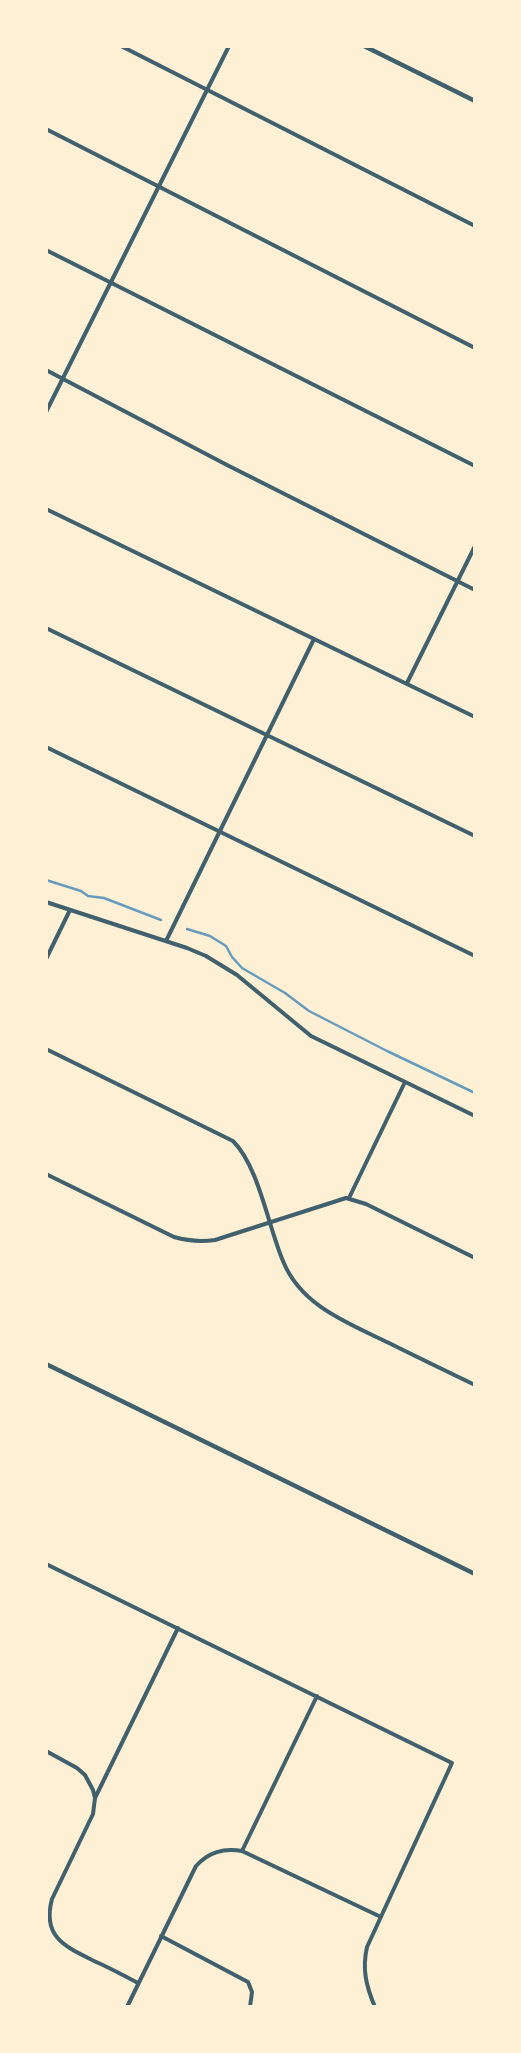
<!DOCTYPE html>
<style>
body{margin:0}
#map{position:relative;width:521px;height:2053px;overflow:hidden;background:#fdf0d5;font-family:"Alegreya Sans",sans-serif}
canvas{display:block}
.frame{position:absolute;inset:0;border:48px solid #fdf0d5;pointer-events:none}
</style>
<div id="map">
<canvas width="521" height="2053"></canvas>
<div class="frame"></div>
</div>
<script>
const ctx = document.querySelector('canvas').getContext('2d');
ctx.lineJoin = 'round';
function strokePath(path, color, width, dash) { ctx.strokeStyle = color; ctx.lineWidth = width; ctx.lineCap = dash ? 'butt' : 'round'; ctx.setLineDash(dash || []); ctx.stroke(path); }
const stream = new Path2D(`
 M46,880L81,891L88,896L104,898L161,920
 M187,929L210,936L226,946L232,957L242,968L285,993L309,1011L387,1051L475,1093`);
const minor = new Path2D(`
 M121,46L475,226
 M46,129L475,348
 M46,250L475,466
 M46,370L227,465L475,590
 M46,412L229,46
 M46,509L475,717
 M46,628L475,836
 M407,683L475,546
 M46,747L475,956
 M46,902L187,948L206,956L237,975L311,1036L475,1116
 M166,941L314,639
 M46,959L70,910
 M46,1049L233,1141C259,1167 268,1226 283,1261C301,1306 348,1323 389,1343C417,1357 446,1371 475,1385
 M46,1174L174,1237C188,1241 200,1242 215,1240L346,1198L366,1204L475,1258
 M349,1198L405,1082
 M46,1564L452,1763L367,1947C362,1969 366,1986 375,2007
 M46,1751L77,1768L85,1775L93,1790L95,1798L93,1814L52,1899C42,1936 64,1946 92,1960C108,1967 123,1975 138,1983
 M95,1798L178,1628
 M242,1851L317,1696
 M161,1936L248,1982L252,1992L250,2007
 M127,2007L196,1866C209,1852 223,1848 242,1851L381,1917`);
const tertiary = new Path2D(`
 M364,46L475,101
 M46,1364L475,1574`);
strokePath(stream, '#669bbc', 2.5);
strokePath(minor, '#3f606c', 4);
strokePath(tertiary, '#3f606c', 4.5);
</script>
